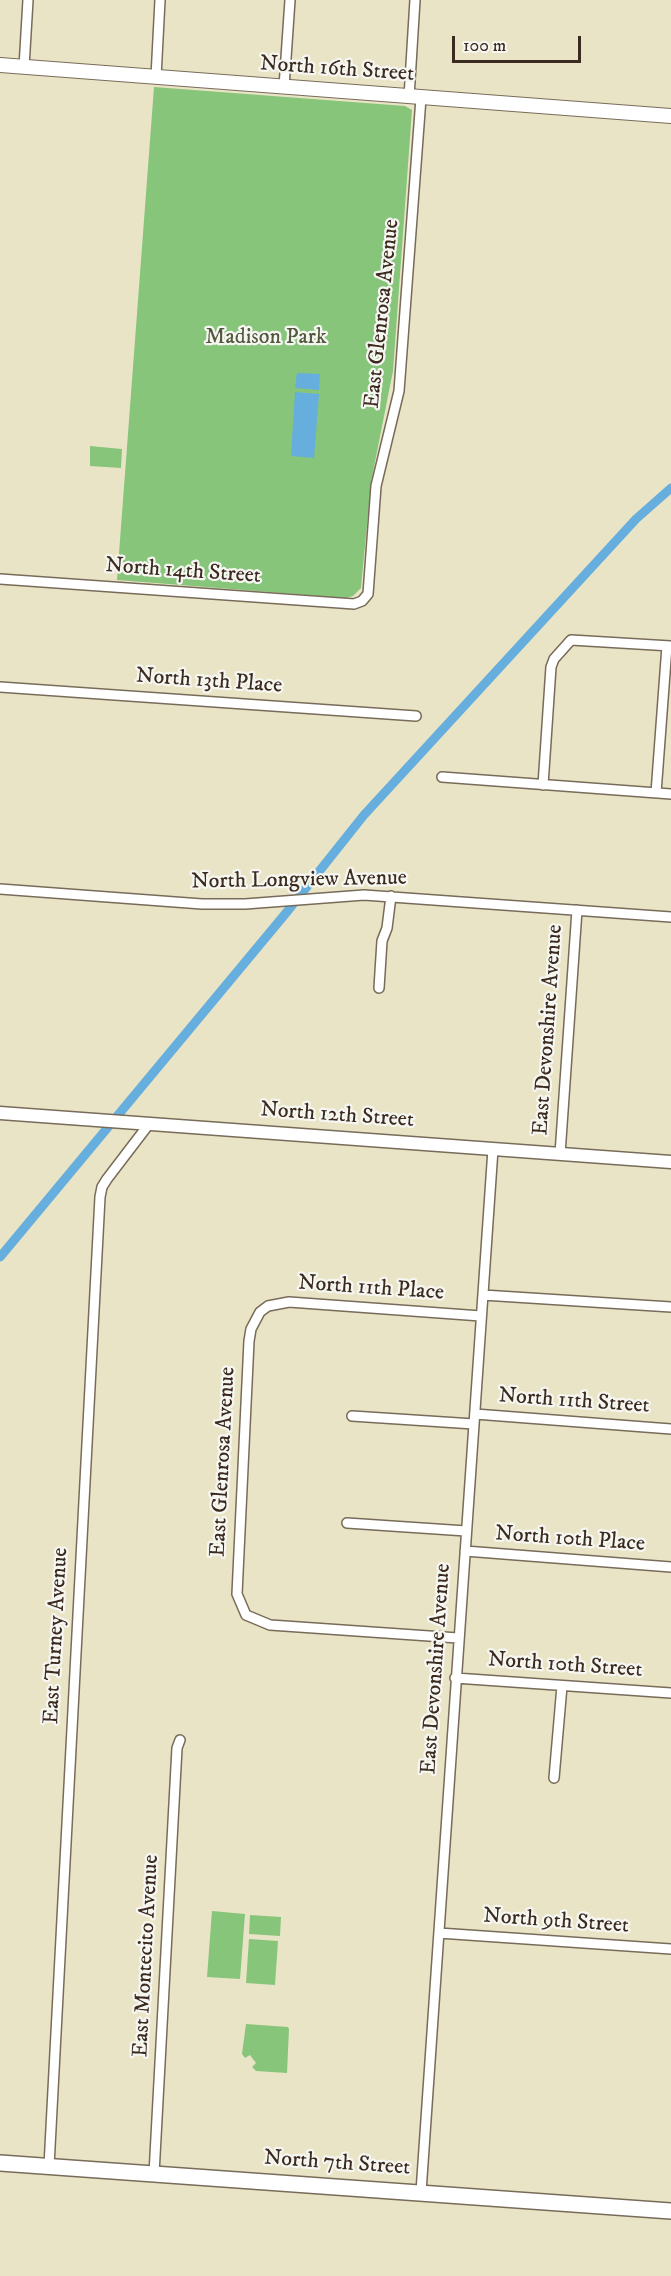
<!DOCTYPE html>
<style>
body{margin:0}
#map{position:relative;width:671px;height:2276px;overflow:hidden;background:#eae4c6;font-family:"IM FELL DW Pica",serif}
canvas{display:block}
.scale{position:absolute;left:452px;top:36px;width:129px;height:27px;box-sizing:border-box;border:3px solid #3b2a1e;border-top:0;padding-left:8px;font-size:18px;line-height:21px;white-space:nowrap;color:#3b2a1e;-webkit-text-stroke:4px #f6f6f2;paint-order:stroke}
</style>
<div id="map">
<canvas width="671" height="2276"></canvas>
<div class="scale">100 m</div>
</div>
<script>
const ctx = document.querySelector('canvas').getContext('2d');
ctx.lineJoin = 'round';
function fill(path, color) { ctx.fillStyle = color; ctx.fill(path, 'evenodd'); }
function strokePath(path, color, width, dash) { ctx.strokeStyle = color; ctx.lineWidth = width; ctx.lineCap = dash ? 'butt' : 'round'; ctx.setLineDash(dash || []); ctx.stroke(path); }
function write(font, color, halo, rows, align = 'center') {
  ctx.font = font + ' "IM FELL DW Pica",serif'; ctx.lineWidth = 4.5; ctx.setLineDash([]); ctx.textBaseline = 'middle'; ctx.strokeStyle = halo; ctx.fillStyle = color; for (const [text, x, y, turn = 0] of rows) {
    ctx.save(); ctx.translate(x, y); ctx.rotate((+turn || 0) * Math.PI / 180); ctx.textAlign = isNaN(turn) ? turn : align; if (halo) ctx.strokeText(text, 0, 0); ctx.fillText(text, 0, 0); ctx.restore();
  }
}
const green = new Path2D(`
 M154,87L405,106L412,110L393,371L371,482L361,588L353,596L346,598L117,580Z
 M90,446L122,449L121,468L90,466Z
 M212,1911L245,1914L240,1979L207,1977Z
 M250,1915L281,1917L280,1936L249,1934Z
 M249,1939L278,1941L275,1985L246,1983Z
 M246,2024L288,2027L289,2029L287,2073L256,2071L252,2067L256,2063L250,2055L245,2058L242,2054Z`);
const water = new Path2D(`
 M297,373L320,374L319,390L295,388Z
 M295,392L319,394L314,458L291,456Z`);
const canal = new Path2D(`
 M0,1257L286,913L364,815L636,519L671,488`);
const minor = new Path2D(`
 M24,67L28,0
 M156,77L160,0
 M284,87L290,0
 M409,97L415,0
 M0,579L354,604L362,601L368,594L376,486L399,391L421,98
 M0,687L416,716
 M442,777L671,794
 M543,785L551,667L554,659L571,640L671,646
 M656,793L667,646
 M0,889L202,904H245L364,895L671,917
 M379,988L382,941L387,928L391,896
 M560,1154L577,910
 M483,1295L671,1307
 M475,1414L671,1429
 M352,1416L474,1424
 M347,1523L466,1531
 M465,1551L671,1567
 M458,1638L270,1625L246,1615L237,1594L249,1341L251,1329L260,1312L268,1306L289,1302L481,1316
 M455,1678L671,1693
 M554,1778L562,1686
 M439,1933L671,1949
 M49,2166L100,1197L102,1187L107,1179L149,1124
 M154,2174L177,1748L180,1740
 M421,2192L493,1149`);
const tertiary = new Path2D(`
 M0,1113L671,1162`);
const secondary = new Path2D(`
 M0,65L671,116`);
const primary = new Path2D(`
 M0,2163L671,2211`);
const streetNames = [
 ["North 16th Street",337,70,4],
 ["East Glenrosa Avenue",383,314,-84],
 ["North 14th Street",183,572,4],
 ["North 13th Place",209,682,4],
 ["North Longview Avenue",299,881,-1],
 ["East Devonshire Avenue",549,1030,-86],
 ["North 12th Street",337,1116,4],
 ["North 11th Place",371,1289,4],
 ["North 11th Street",574,1402,4],
 ["East Glenrosa Avenue",224,1462,-87],
 ["North 10th Place",570,1540,4],
 ["East Turney Avenue",57,1636,-87],
 ["North 10th Street",565,1666,4],
 ["East Devonshire Avenue",437,1669,-86],
 ["North 9th Street",556,1922,4],
 ["East Montecito Avenue",147,1956,-87],
 ["North 7th Street",337,2164,4]
];
const parkNames = [
 ["Madison Park",266,338]
];
fill(green, '#87c57b');
fill(water, '#66aedd');
strokePath(canal, '#66aedd', 9);
strokePath(minor, '#786b59', 12);
strokePath(tertiary, '#786b59', 15);
strokePath(secondary, '#786b59', 16);
strokePath(primary, '#786b59', 18);
strokePath(minor, '#fff', 9);
strokePath(tertiary, '#fff', 12);
strokePath(secondary, '#fff', 14);
strokePath(primary, '#fff', 15);
write('22px', '#3b2a1e', '#f6f6f2', streetNames);
write('22px', '#52583a', '#f6f6f2', parkNames);
</script>
